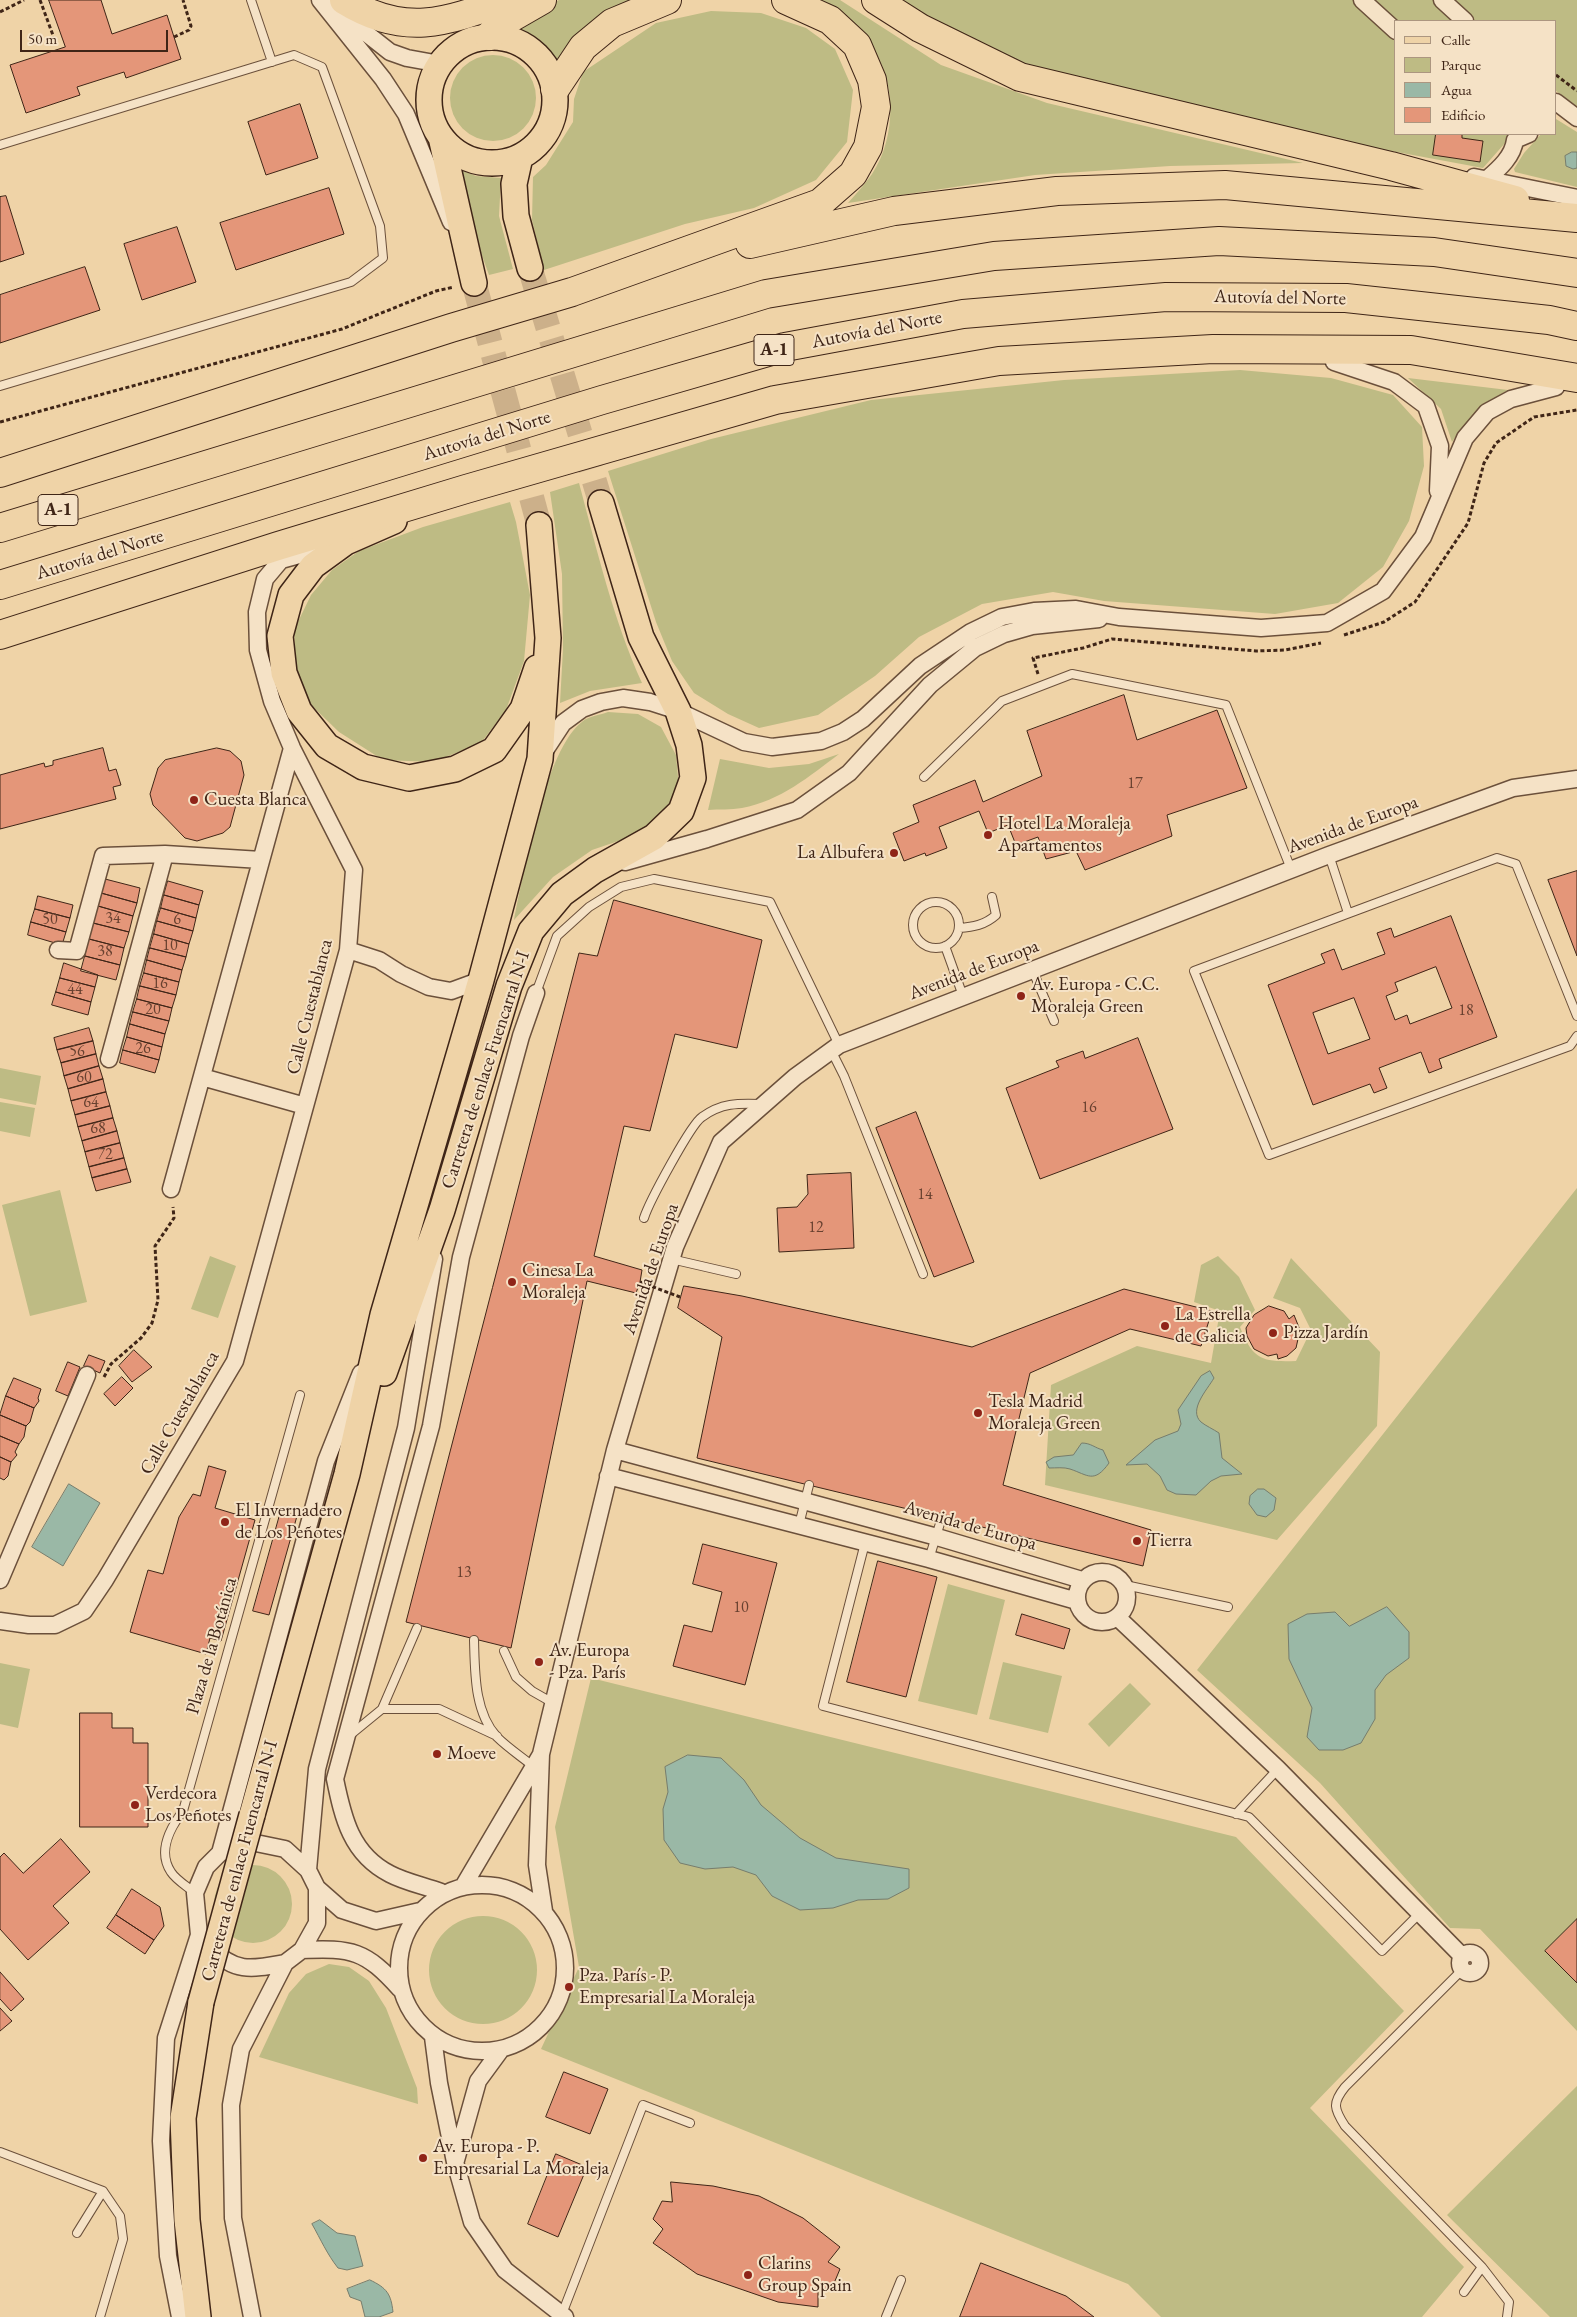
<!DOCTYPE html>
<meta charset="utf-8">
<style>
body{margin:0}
#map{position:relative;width:1577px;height:2317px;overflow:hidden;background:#efd3a7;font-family:"EB Garamond",serif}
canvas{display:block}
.legend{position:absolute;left:1394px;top:20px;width:162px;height:115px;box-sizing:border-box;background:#f5e2c6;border:1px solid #ac9680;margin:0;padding:6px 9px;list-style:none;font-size:15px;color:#3f2517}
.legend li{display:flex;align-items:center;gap:10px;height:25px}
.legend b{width:25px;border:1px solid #ac9680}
.scale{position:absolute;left:20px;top:30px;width:148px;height:22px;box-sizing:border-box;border:2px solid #3f2517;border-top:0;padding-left:6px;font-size:15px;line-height:18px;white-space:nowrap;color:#3f2517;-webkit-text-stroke:4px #f5e2c6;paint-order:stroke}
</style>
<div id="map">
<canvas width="1577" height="2317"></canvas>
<ul class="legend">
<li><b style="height:6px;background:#efd3a7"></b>Calle</li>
<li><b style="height:14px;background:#bebb84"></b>Parque</li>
<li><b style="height:14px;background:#9ab8a6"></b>Agua</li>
<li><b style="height:14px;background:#e49679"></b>Edificio</li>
</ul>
<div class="scale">50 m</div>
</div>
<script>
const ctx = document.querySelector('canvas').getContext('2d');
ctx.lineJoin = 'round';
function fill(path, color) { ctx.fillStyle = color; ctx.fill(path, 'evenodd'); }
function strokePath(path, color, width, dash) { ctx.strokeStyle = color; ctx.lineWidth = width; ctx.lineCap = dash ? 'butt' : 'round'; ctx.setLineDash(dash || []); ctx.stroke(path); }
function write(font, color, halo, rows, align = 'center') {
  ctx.font = font + ' "EB Garamond",serif'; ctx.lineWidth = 4; ctx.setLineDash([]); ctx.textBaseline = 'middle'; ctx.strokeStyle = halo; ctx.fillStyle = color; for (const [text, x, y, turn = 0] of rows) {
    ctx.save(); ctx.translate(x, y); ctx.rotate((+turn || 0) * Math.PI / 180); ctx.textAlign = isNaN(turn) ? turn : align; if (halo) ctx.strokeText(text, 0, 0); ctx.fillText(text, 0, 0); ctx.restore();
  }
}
const green = new Path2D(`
 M559,0H640L617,10L581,30L558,62C542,40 536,36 511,26Z
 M814,0H840L941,65L1047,103L1303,163L1170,166L1035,175L848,203C856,194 865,184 872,174C897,137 897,78 869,43C858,29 829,12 814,0Z
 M896,0H1577V106L1556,91V21H1396V134H1513L1483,168L1375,148L1025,65L961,37Z
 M711,11L761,13L806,28L835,49L853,90L847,142L816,180L754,208L685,224L544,270L532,220L533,177L546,165L573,122L574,99L583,72L656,23Z
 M450 98a43 43 0 1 1 86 0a43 43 0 1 1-86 0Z
 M1556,119L1577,132V187L1515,172L1514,169L1524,153L1541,134H1556Z
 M456,168L476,176L501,178L499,216L513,269L489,275L469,219Z
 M1240,370L1331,378L1393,395L1422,427L1424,466L1409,521L1383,567L1338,603L1275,614L1104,601L1053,592L982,604L919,637L875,676L818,715L759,728L728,714L694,693L672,661L656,622L608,471L711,439L871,400L1064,380Z
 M1408,378L1508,390C1482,405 1469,417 1452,442L1441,409Z
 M579,483C597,550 613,619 642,683L590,691L560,703L563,649L562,574L550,492Z
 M510,502L516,522L530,595L524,661L506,710L481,743L433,762L383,760L339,732L309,703L296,666L294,630L311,595L332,570L359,551L423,527Z
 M608,712L638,714L661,727L676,755L679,788L659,821L633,836L592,850L553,877L514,920C524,872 545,749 583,721C589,716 601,715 608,712Z
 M839,754C810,776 780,801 742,808C731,810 719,809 708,810L720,759L769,768L809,764Z
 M0,1068L41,1076L36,1105L0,1098Z
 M0,1102L35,1108L30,1137L0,1131Z
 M1577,1188V2031L1480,1929L1450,1928L1320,1783L1197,1670Z
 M60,1190L87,1302L30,1316L2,1205Z
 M210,1256L236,1266L218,1318L191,1309Z
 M1218,1256L1239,1277L1255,1310L1240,1327C1253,1360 1262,1362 1296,1361L1311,1330L1300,1308L1273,1298L1291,1258L1380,1352L1377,1426L1277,1540L1045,1485L1051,1385L1137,1346L1211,1363L1220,1311L1194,1302L1201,1265Z
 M948,1584L1005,1600L977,1715L918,1701Z
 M1003,1662L1062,1676L1048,1733L989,1719Z
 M0,1663L30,1669L18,1728L0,1724Z
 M591,1678L1236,1837L1404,2011L1310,2108L1464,2267L1422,2317H1161L1128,2284L541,2049L579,1967L555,1827Z
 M1130,1683L1151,1704L1109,1747L1088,1724Z
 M214 1904a39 39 0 1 1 78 0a39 39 0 1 1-78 0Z
 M429 1970a54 54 0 1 1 108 0a54 54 0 1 1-108 0Z
 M329,1964L349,1967L369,1981L386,2008L417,2088L418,2104L259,2057L289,1993L306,1974Z
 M1577,2086V2317H1550L1447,2215Z`);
const water = new Path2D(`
 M1572,152H1577V168L1573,169L1566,166L1565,156Z
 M1210,1371L1214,1378C1207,1390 1188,1410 1201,1422C1206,1426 1213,1429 1219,1433L1222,1458L1242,1474L1221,1476L1211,1481L1196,1495L1176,1494L1167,1490L1160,1476L1147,1464L1126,1465L1155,1440L1178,1431L1181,1424L1178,1410L1201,1376Z
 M1082,1443C1091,1443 1095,1448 1103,1450L1109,1463C1094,1484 1088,1475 1070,1469C1064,1467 1056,1468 1049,1468L1046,1462L1054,1457L1073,1455Z
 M69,1484L100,1503L63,1566L32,1547Z
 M1258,1489H1264L1276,1498L1274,1510L1266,1517L1257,1515L1249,1504L1250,1496Z
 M1387,1607L1409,1632V1658L1386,1675L1375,1690V1719L1361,1743L1343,1750H1319L1307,1737L1312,1708L1289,1659L1288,1624L1307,1614L1335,1612L1349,1626Z
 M688,1755L721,1758L744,1780L761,1805L800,1838L836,1858L909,1869V1888L888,1899L858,1900L833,1908L800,1910L772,1896L756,1875L733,1867L705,1869L680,1863L664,1840L663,1809L668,1792L665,1767Z
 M320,2220L337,2233L355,2236L363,2266L347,2270L338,2268C327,2254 321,2240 312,2224Z
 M370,2280C387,2288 391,2294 393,2312L379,2317H365L361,2301L350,2297L347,2289Z`);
const building = new Path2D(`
 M49,0H101L112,34L167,15L181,59L126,78L124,72L77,87L80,95L26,113L10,65L65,47Z
 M300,104L318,158L266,175L248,122Z
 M1436,134H1462V138L1483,141L1480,162L1433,155Z
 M329,188L344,234L236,270L220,223Z
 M6,196L24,254L0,262V197Z
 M177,227L196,282L142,300L124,244Z
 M85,267L100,310L0,343V295Z
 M1124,695L1137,740L1217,710L1247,788L1167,815L1172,836L1085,870L1076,851L1046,859L1038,837L1016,845L1008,825L988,833L979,811L939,827L947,848L926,856L925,853L904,861L893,833L919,822L913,805L975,780L983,802L1042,776L1027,731Z
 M103,748L109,771L116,769L121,785L113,787L116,799L0,829V775L44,763L45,767L53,765V761Z
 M217,748L230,751L241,761L244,775L230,827L223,833L197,841L185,838L153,805L150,794L158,768L165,760Z
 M1577,871V956L1548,880Z
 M105,879L140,888L137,903L101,893Z
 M168,881L203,891L199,905L164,895Z
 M101,893L137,903L133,916L98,906Z
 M164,895L199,905L196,918L161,908Z
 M38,896L73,905L70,918L35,909Z
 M614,900L762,940L737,1048L675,1034L650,1131L624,1126L594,1256L642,1270L640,1282L636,1293L587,1281L511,1648L406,1622L579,953L597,956Z
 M98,906L133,916L129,932L93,923Z
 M161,908L196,918L193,931L157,921Z
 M35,909L70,918L66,932L31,922Z
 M1451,916L1497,1037L1439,1059L1442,1068L1429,1073L1421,1052L1379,1068L1387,1088L1374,1093L1370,1084L1313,1105L1268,985L1325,963L1321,954L1334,949L1342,970L1385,954L1377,933L1391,928L1394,937ZM1436,967L1452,1008L1410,1024L1407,1015L1395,1020L1386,996L1398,991L1395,983ZM1354,998L1370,1039L1328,1054L1313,1013Z
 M157,921L193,931L189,944L154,934Z
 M31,922L66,932L62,945L28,935Z
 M93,923L129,932L124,948L89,939Z
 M154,934L189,944L186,957L150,948Z
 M89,939L124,948L120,965L85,956Z
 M150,948L186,957L182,970L147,960Z
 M85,956L120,965L116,980L81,971Z
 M147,960L182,970L179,982L144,973Z
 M64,963L98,975L95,987L60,978Z
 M144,973L179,982L176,995L140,986Z
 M60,978L95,987L91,1002L56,992Z
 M140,986L176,995L172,1008L137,999Z
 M56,992L91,1002L88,1015L52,1005Z
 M137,999L172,1008L169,1021L133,1012Z
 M133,1012L169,1021L165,1034L130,1024Z
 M130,1024L165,1034L162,1047L127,1037Z
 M89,1028L93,1041L57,1050L54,1038Z
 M127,1037L162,1047L159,1060L123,1050Z
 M1138,1038L1173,1129L1040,1179L1006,1088L1059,1067L1056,1061L1083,1051L1085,1058Z
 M93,1041L96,1054L61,1063L57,1050Z
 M123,1050L159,1060L155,1073L120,1063Z
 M96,1054L99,1066L64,1076L61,1063Z
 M99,1066L103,1079L68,1089L64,1076Z
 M103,1079L106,1092L71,1101L68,1089Z
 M106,1092L110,1106L75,1115L71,1101Z
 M110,1106L113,1118L78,1127L75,1115Z
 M916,1112L974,1262L934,1277L876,1128Z
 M113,1118L117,1131L82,1141L78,1127Z
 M117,1131L120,1143L85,1152L82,1141Z
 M120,1143L124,1158L89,1167L85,1152Z
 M124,1158L127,1169L92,1178L89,1167Z
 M127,1169L131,1182L96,1191L92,1178Z
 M851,1173L854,1248L779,1252L777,1208L797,1207L808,1194L807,1175Z
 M684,1286L742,1296L972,1347L1124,1289L1212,1311L1201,1346L1130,1329L1030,1373L1003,1485L1151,1530L1143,1566L697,1458L722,1337L678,1308Z
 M1269,1306L1284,1311L1289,1319L1294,1315L1300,1330L1296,1348L1287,1356L1278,1359L1277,1354L1268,1356L1254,1349L1247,1336L1246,1328L1254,1315Z
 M134,1350L152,1367L132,1382L119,1366Z
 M89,1355L105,1361L100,1373L84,1366Z
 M68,1362L80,1367L68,1396L56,1391Z
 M122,1377L133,1388L115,1406L104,1394Z
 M14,1378L41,1389L38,1398L39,1401L34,1408L6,1396Z
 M6,1396L34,1408L30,1422L26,1426L0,1415Z
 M0,1415L26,1426L24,1437L19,1444L0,1436Z
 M0,1436L19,1444L15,1452L17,1455L11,1462L0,1457Z
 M0,1457L11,1462L8,1476L4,1480L0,1478Z
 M209,1466L226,1471L215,1508L255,1520L221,1641L210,1638L206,1654L130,1632L148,1570L163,1574L179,1517L193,1494L200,1496Z
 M281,1511L297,1516L269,1615L253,1611Z
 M703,1544L777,1563L745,1685L673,1666L684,1625L712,1632L722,1592L693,1584Z
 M878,1561L937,1577L906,1697L847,1682Z
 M1022,1614L1070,1629L1064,1649L1016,1635Z
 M80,1713H112V1728H133V1743H148V1827H80Z
 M61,1839L90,1872L53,1906L69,1923L28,1960L0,1929V1857L4,1853L23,1873Z
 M132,1889L160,1907L164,1926L154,1940L116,1915Z
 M116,1915L154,1940L145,1954L107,1928Z
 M1577,1919V1983L1545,1951Z
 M0,1972L24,1999L11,2011L0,1999Z
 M0,2008L12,2021L0,2031Z
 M564,2072L608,2089L590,2134L546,2117Z
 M556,2154L587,2167L558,2237L528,2224Z
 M671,2182L713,2186L759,2196L803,2218L840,2247L828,2262L840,2269L832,2288L818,2289V2307L778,2302L697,2274L653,2243L663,2229L653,2219L662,2201L672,2202Z
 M981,2263L1066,2296L1094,2317H960Z`);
const primaryTunnel = new Path2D(`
 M530,268L601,503
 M474,283L539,525`);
const path = new Path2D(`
 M40,0L54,38
 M0,12L24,0
 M174,37L189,30L191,26L183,0
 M1556,75L1577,91
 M0,422L342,329L436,291L454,287
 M1344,635L1384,622L1415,602L1468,523L1484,463L1496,443L1534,417L1577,410
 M1038,674L1033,658L1083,648L1112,639L1256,651L1285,650L1321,643
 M104,1377L111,1364L141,1338L152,1323L158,1300L155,1246L174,1218L173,1207`);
const service = new Path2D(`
 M251,0L272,62
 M0,145L294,55L322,67L380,226L383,258L351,282L0,386
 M924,777L1002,701L1072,674L1226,705L1291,869
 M1329,855L1348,913
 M913 925a23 23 0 1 1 46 0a23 23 0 1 1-46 0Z
 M959,928C973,927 985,925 996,915L992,897
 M945,946L963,996
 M1032,969L1054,1021
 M536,993L557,936L589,907L621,887L654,879L770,902L839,1045
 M1577,1016L1516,864L1497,858L1194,971L1269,1155L1570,1046L1577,1036
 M831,1050L844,1076L923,1274
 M644,1218C649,1202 691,1124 702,1117C721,1103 738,1103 761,1104
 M671,1259L736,1274
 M799,1525L809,1485
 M865,1543L823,1706L1249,1817L1382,1951L1419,1914
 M929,1559L942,1517
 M1125,1585L1228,1607
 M474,1640C475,1672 474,1712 497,1737C508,1748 522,1757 534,1767
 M504,1651L516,1677L532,1691L553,1703
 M382,1709H439L497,1736
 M349,1736L382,1709L417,1628
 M1236,1814L1278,1769
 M195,1893C188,1887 176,1880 171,1872C157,1851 170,1828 183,1811L300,1395
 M1462,1970L1345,2087C1332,2103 1334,2109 1345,2126L1482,2267L1509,2302L1507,2317
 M0,2152L103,2191L120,2216L123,2239L100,2317
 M77,2233L103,2191
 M1464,2292L1482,2267
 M562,2314L643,2105L690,2123
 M886,2317L901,2280`);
const minor = new Path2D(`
 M320,0L383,79L406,114L451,222
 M1362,0L1396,31
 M1442,0L1465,21
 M338,11L390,52L407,58L440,64
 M1556,102L1577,118
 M1515,140L1529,134
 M1474,177L1577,198
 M1487,179C1500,168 1513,156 1515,140
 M1334,362L1394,382L1426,406L1440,446L1438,491
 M542,755L563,723L582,709L601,702L623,698L650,702L678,711L744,742L772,747L821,741L843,732L863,719L920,666L971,632L1002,617L1034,611L1076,609L1119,617L1261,628L1327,623L1383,591L1423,537L1465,438L1487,412L1511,399L1556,387
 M625,862L707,839L797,810L849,773L930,685L975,648L1004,634L1032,626L1099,619
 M58,950L77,951L103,856L165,854
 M348,950L379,960L401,974L429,987L451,991L481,980
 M109,1059L165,854L261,860
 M202,1077L305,1106
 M171,1189L292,748
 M615,1450L937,1537L1082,1580
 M608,1476L929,1559L1077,1601
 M1077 1597a25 25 0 1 1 50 0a25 25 0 1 1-50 0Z
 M0,1580L87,1375
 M1117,1617L1278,1769L1462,1956
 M0,1621L29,1625H55L84,1611L105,1580L235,1361L348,950L354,870L292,748L272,701L258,650L257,612L265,579L281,560L332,546
 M220,1853L326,1461L361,1373
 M308,1870L317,1769L406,1428L434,1259
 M399 1968a83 83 0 1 1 166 0a83 83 0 1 1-166 0Z
 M464,1885L540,1756
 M441,1892C425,1886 405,1882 390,1874C351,1854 343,1818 335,1779L431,1426L461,1257L521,1036L536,993
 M544,1911L537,1865L541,1754L615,1450L675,1247L721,1142L795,1077L839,1045L1329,855L1513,788L1577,779
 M210,1947C235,1974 253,1969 285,1963
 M302,1950C352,1948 365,1950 400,1989
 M1460 1963a10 10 0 1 1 20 0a10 10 0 1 1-20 0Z
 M433,2037L439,2083L455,2162L472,2222L505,2270L565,2317
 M456,2160L478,2081L500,2051
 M180,2317L168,2256L161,2141L166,2038L199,1935L195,1893L206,1867L220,1853L251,1842L285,1849L308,1870L317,1888L342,1910L376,1921L420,1911
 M252,2317L233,2218L231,2105L241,2049L285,1963L302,1950L317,1923V1888`);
const primary = new Path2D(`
 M429 100a63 63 0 1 1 126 0a63 63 0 1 1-126 0Z
 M441,137L474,283
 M520,157L514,184L516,216L530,268
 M394,521L346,542L313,566L291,595L280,636L284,673L299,711L327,746L363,767L409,778L455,769L494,750L523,709L537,668
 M384,1373L442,1210L509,986L531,931L562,894L595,870L654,837L681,811L693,778L689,745L678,711L641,637L601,503
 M252,1815L347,1474L383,1315L481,980L540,759L548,638L539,525
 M198,2317L187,2220L183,2118L201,2002`);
const motorway = new Path2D(`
 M344,0C404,37 445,23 506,0
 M876,0L920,28L1020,77L1391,166L1515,200
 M489,36L509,19L542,0
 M555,89L583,47L612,23L667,0
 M750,244L894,211L1057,191L1225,185L1577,218
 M0,473L451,328L572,292L820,203L853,174L868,147L876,107L872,80L857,45L830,20L786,0
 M0,528L766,294L994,256L1219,241L1434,252L1577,273
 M0,585L602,400L785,347L963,314L1166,297L1346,298L1549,320L1577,326
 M0,635L278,546L466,489L775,400L999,361L1213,349L1411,350L1577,378`);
const pathBridge = new Path2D(`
 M640,1282L680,1297`);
const primaryBridge = new Path2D(`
 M201,2002L252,1815`);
const markers = [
 [194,800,5,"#8f2418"],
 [988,835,5,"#8f2418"],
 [894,853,5,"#8f2418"],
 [1021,996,5,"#8f2418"],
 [512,1282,5,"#8f2418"],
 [1165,1326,5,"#8f2418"],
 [1273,1333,5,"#8f2418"],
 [978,1413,5,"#8f2418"],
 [225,1522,5,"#8f2418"],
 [1137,1541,5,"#8f2418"],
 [539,1662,5,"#8f2418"],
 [437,1754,5,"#8f2418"],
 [135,1805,5,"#8f2418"],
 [569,1987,5,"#8f2418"],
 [423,2158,5,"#8f2418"],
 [748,2275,5,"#8f2418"]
];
const numberNames = [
 ["17",1135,784],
 ["34",113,919],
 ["50",50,920],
 ["6",177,920],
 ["10",170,946],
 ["38",105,952],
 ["16",160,984],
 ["44",75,990],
 ["20",153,1010],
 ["18",1466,1011],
 ["26",143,1049],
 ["56",77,1052],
 ["60",84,1078],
 ["64",91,1103],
 ["16",1089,1108],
 ["68",98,1129],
 ["72",105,1155],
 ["14",925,1195],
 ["12",816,1228],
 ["13",464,1573],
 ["10",741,1608]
];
const shields = [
 [774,350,40],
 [58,510,40]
];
const shieldNames = [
 ["A-1",774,350],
 ["A-1",58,510]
];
const streetNames = [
 ["Autovía del Norte",1280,298,1],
 ["Autovía del Norte",877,330,-11],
 ["Autovía del Norte",487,436,-17],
 ["Autovía del Norte",100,555,-17],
 ["Avenida de Europa",1353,825,-20],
 ["Avenida de Europa",974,970,-21],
 ["Calle Cuestablanca",310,1007,-76],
 ["Carretera de enlace Fuencarral N-I",486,1070,-72],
 ["Avenida de Europa",651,1269,-71],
 ["Calle Cuestablanca",180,1413,-60],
 ["Avenida de Europa",970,1526,16],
 ["Plaza de la Botánica",212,1646,-74],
 ["Carretera de enlace Fuencarral N-I",240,1861,-75]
];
const poiNames = [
 ["Cuesta Blanca",204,800],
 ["Hotel La Moraleja",998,824],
 ["Apartamentos",998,846],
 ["La Albufera",884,853,"right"],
 ["Av. Europa - C.C.",1031,985],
 ["Moraleja Green",1031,1007],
 ["Cinesa La",522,1271],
 ["Moraleja",522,1293],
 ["La Estrella",1175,1315],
 ["de Galicia",1175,1337],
 ["Pizza Jardín",1283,1333],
 ["Tesla Madrid",988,1402],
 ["Moraleja Green",988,1424],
 ["El Invernadero",235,1511],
 ["de Los Peñotes",235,1533],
 ["Tierra",1147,1541],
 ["Av. Europa",549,1651],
 ["- Pza. París",549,1673],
 ["Moeve",447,1754],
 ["Verdecora",145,1794],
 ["Los Peñotes",145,1816],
 ["Pza. París - P.",579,1976],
 ["Empresarial La Moraleja",579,1998],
 ["Av. Europa - P.",433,2147],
 ["Empresarial La Moraleja",433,2169],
 ["Clarins",758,2264],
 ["Group Spain",758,2286]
];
fill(green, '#bebb84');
fill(water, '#9ab8a6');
strokePath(water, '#767d6d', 1);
fill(building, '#e49679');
strokePath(building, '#3f2517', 1);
strokePath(primaryTunnel, '#ccb08a', 25, [25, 12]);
strokePath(service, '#6b503b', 10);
strokePath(minor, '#6b503b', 19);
strokePath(primary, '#3f2517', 28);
strokePath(motorway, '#3f2517', 30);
strokePath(path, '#3f2517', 3, [4, 2.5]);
strokePath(service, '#f5e2c6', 8);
strokePath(minor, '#f5e2c6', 16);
strokePath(primary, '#efd3a7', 25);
strokePath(motorway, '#efd3a7', 28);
strokePath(primaryBridge, '#3f2517', 28, []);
strokePath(pathBridge, '#3f2517', 3, [4, 2.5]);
strokePath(primaryBridge, '#efd3a7', 25);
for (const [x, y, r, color] of markers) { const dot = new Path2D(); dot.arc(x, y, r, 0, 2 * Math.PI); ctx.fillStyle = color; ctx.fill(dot); strokePath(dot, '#f5e2c6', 2); }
write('16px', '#684130', null, numberNames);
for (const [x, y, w] of shields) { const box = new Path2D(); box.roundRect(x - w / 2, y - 15.5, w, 31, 4); ctx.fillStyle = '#f5e2c6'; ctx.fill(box); strokePath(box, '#3f2517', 1); }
write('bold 18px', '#3f2517', null, shieldNames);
write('19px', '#3f2517', '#f5e2c6', streetNames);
write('19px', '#3f2517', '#f5e2c6', poiNames, 'left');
</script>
